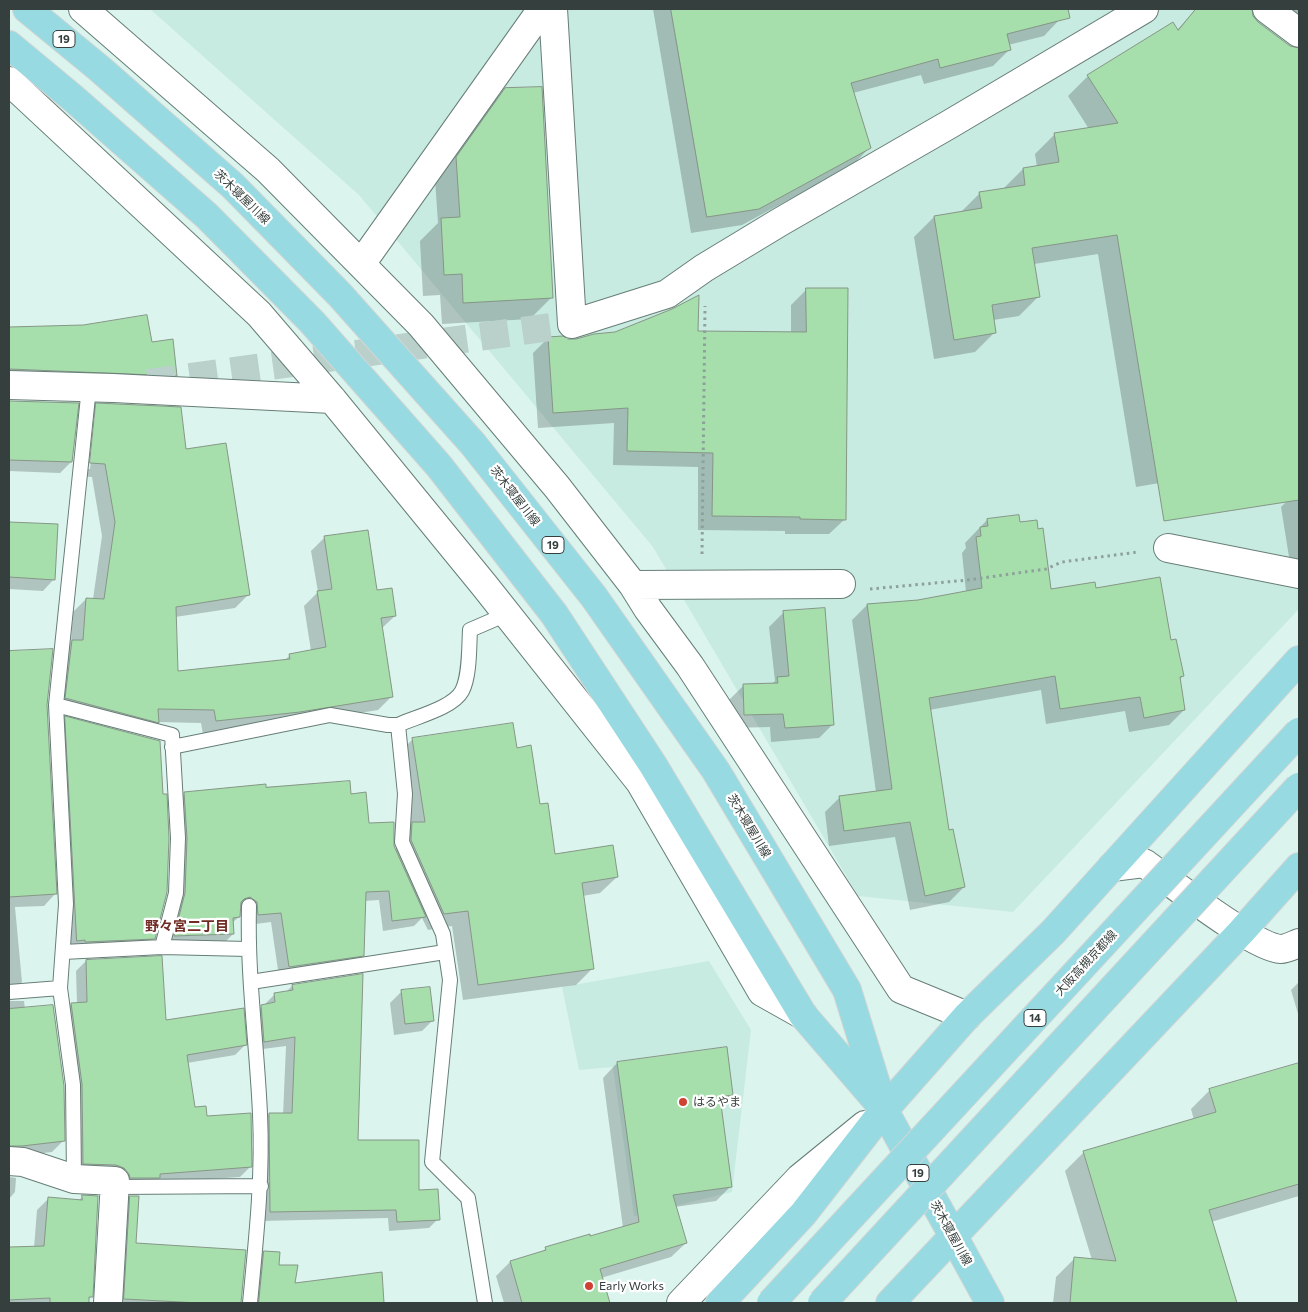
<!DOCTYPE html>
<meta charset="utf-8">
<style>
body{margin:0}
#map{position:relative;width:1308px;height:1312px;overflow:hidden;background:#dbf5ee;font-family:Commissioner,sans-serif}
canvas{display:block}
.frame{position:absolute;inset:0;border:10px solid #353f3d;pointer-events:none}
</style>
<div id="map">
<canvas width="1308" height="1312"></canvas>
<div class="frame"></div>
</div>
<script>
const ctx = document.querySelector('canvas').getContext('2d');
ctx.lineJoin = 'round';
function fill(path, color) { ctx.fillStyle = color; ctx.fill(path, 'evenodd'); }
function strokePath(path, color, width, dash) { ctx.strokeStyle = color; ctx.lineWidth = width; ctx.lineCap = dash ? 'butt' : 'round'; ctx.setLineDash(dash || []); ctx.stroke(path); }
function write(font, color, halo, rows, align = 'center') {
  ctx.font = font + ' Commissioner,"Noto Sans JP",sans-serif'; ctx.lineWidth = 4.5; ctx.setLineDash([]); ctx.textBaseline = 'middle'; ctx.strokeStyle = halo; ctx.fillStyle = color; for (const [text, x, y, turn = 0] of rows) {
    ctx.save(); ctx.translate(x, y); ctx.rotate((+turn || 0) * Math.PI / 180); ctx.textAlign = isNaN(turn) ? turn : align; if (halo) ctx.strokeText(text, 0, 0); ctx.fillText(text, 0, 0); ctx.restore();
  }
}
const built = new Path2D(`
 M150,9H1299V609L1013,912L858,896L653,547L359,195Z
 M709,961L751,1030L732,1192L634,1216L613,1067L579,1070L562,987Z`);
const shadow = new Path2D(`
 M653,9H1058L1060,19L1044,36L1008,45L1010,49L993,66L924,84L921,75L853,93L869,148L853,165L742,225L691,233Z
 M1196,9H1230L1299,70V459L1136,487L1098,254L1034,264L1039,296L1019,316L993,320L995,332L975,352L934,359L914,237L934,217L960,213L980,193L1003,189L1023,169L1037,167L1035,154L1055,134L1089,129L1068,96L1088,76L1177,30Z
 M1249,9H1299V46Z
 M505,90L552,297L530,319L442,324L440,295L423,296L420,241L438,223L435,179L483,112Z
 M806,290L845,519L829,534H785V531L698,530V467L613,465L614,423L538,428L533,353L548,338L568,340L697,332L791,333V305Z
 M83,326L150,344L176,375L164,387L9,381V329Z
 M9,402L77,404L71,462L60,473L9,471Z
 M97,404L185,451L249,594L235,608L175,617L177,673L284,661L290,655L311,651L304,606L318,592L311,551L325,537L376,591L395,616L381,629L392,696L378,710L286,725L203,734L201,723L158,722L145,735L53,712L59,654L71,642L73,612L86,599H93L102,536L92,477L77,476L83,418ZM93,417H96L90,469H88Z
 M1299,495V562L1290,563L1281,507L1292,496Z
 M987,520L1019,523L1050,590H1095L1170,642L1183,676L1179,680L1184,710L1169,725L1129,732L1125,711L1046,724L1041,690L929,710L948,832L964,887L949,902L910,910L895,837L829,846L825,812L840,797L876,792L852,620L867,605L919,601L966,592L962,553L966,548L965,543Z
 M9,523L57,526L54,579L43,591L9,589Z
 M824,609L833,724L819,738L771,742L770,727L731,728L730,699L744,685L772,684L775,681L769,627L783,613Z
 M52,651L46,705L55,894L44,906L15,907L22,982L9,994V653Z
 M66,718L154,938L144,948L67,950L56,728Z
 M512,725L516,749L539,805L553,855L617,877L600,893L582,896L592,969L576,985L463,1000L452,926L428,930L422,918L414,926L383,931L379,900L364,901L362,955L352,965L279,977L271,922L248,925L247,912L240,907L239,917L232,923L233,934L223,944L165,945L175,904V803L185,793L265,789L349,795L368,824L393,846L396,852V839L407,828L396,756L412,740Z
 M86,961L165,1021L245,1045L235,1055L187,1063L194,1108L205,1117L250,1167L240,1177L153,1183L73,1174L61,1015L71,1004H77L76,971Z
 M1299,982V1017L1291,990Z
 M292,986L356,1141L418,1191L438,1219L429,1228L389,1231L388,1218L262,1221L260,1123L269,1114L283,1115L286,1046L255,1050L253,1015L262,1006L266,1005V1003L275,994L285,993Z
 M401,992L433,1020L422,1031L394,1035L390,1003Z
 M9,1001H24L25,1009L64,1140L52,1152L9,1157Z
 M617,1063L732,1094L720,1106L731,1186L716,1201L675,1207L686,1243L671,1257L601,1278L609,1303H504L496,1276L510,1262L542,1252L546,1248L623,1228L603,1078Z
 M1299,1065V1196L1211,1222L1235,1303H1053L1056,1277L1075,1258L1092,1260L1065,1171L1084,1152L1194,1120L1191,1109L1210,1090Z
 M9,1177L16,1178L15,1192L9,1199Z
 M83,1196L91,1297L88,1300V1303H9V1249L34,1248L37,1210L49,1198L78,1201Z
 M130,1197L135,1244L240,1303H112L117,1210Z
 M264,1252L294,1285L381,1273L382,1303H247L251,1265Z`);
const building = new Path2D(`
 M671,9H1068L1070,18L1007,34L1011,50L940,68L938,59L851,83L871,148L759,209L707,217Z
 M1196,9H1252L1253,16L1258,22L1290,46L1299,48V500L1164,521L1117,235L1032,248L1040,297L992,305L996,333L954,340L934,216L982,208L979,192L1025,185L1023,168L1059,162L1054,133L1118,123L1087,75L1173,22L1178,30Z
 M542,87L553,298L463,303L462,274L444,275L441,218L460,217L456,157L505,88Z
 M806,288H848L846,520L800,519V517L712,516L713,453L627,451L628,408L553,413L548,337L563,336L568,339H576L594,334L615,332L672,309L699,295L698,331L806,332Z
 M147,315L152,342L173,339L177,376L9,369V327L83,325Z
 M9,401L79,403L72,462L9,460Z
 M96,403L181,407L186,449L226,443L250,595L176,607L178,671L290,659L289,654L326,647L317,591L332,589L324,536L368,530L377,590L392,588L396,616L381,618L393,697L300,712L216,721L214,710L158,709L159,723L65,698L72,640H83L86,598L104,599L115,522L105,464L90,463Z
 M1019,515L1020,522L1037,520L1038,529L1043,528L1051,589L1095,582L1096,588L1160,577L1171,640L1176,639L1184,676L1180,677L1185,710L1144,718L1140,697L1060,709L1055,676L929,698L949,830L953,829L965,887L925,896L910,822L844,831L839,796L892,789L867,604L918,600L982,588L976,537L981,536L980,527L988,526L987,519Z
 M9,522L58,524L55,580L9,577Z
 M825,608L834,725L785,728L783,714L744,715L743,684L778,683L777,677L789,676L783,611Z
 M53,649L47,705L57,894L9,897V651Z
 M65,716L160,741L163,794H167L169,838L167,892L155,939L85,942V940L77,941Z
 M513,723L517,748L531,745L540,804L548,803L555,854L613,845L618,877L582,883L594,969L478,985L468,911L444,914L411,840L412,822H425L412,738Z
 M350,781L351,794L366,792L369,823L394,822V846L426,917L392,921L389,891L366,892L364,956L289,967L281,913L258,915L257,902L250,897L244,899L241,902L240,917L233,918L234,934L174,936L185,893L187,838L184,792L266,784V787Z
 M162,956L166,1020L244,1008L247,1045L187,1055L195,1107L206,1106L207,1116L251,1113L252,1167L160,1174V1178H130L129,1174L124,1168L116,1165L83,1164L82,1084L71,1003L87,1002L86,960Z
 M363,974L358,1140H419V1190L438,1189L440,1220L397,1222L396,1210L270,1212L269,1113H292L295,1037L264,1042L261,1005L275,1002L274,993L293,990L292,985Z
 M430,987L434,1021L405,1024L401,990Z
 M53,1005L64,1086L65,1141L22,1146H9V1009Z
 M727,1047L733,1095L720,1097L732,1187L673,1195L687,1243L600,1269L610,1303H522L510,1261L546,1250L545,1247L590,1234V1236L639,1222L617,1062Z
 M1299,1063V1184L1209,1210L1237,1303H1070L1074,1257L1116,1261L1083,1151L1216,1112L1209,1089Z
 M82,1195L98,1196L93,1297H89V1303H50V1298L9,1300V1247L44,1246L48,1197L82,1200Z
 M130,1196H139L136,1243L246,1250L241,1303H199L124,1299Z
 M264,1251L280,1252L279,1265H298L295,1283L382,1272L384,1303H259Z`);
const streetTunnel = new Path2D(`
 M148,383L572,324`);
const path = new Path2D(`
 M702,554L705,306
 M870,589L968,580L1046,569L1062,562L1138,552`);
const lane = new Path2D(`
 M56,705L172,735L178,838L176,893L162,947
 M172,747L330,715L388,725H398
 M249,906C247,976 257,1045 260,1114C263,1177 256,1240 250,1303
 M63,952L162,947L248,949
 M251,982L445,952
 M9,992L60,988
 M74,1179L73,1085L60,988L66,904L56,705L89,387
 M115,1187L261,1186
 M485,1303L468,1198L432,1162L450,980L443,934L402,842L405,794L398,725C415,717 453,708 462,691C470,676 469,646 470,630L507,614`);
const street = new Path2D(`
 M83,9L268,170L421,325L557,487L633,585L648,609L690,666L901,989L967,1016
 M553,9L572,324L667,294L704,268L780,222L950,124L1144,9
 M1267,9L1299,33
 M9,81L259,314L332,399L484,585L640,782L762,992L803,1015
 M361,264L542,9
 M9,385L113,388L332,399
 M1168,548L1299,574
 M633,585L841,584
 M1112,867L1144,863C1170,881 1254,948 1281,949C1286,949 1294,945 1299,943
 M9,1161L23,1162L74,1179L115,1181L108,1303
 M681,1303L800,1178L865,1125`);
const primary = new Path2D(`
 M27,9L100,69L233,186L340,295L473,444L594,597L716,771L847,990L884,1110L990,1303
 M9,45L74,99L207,216L312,322L439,466L554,614L653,765L803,1015L877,1101
 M720,1303L803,1214L884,1110L967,1016L1053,932L1299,660
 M890,1303L1241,932L1299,867`);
const primaryBridge = new Path2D(`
 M771,1303L1299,732
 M822,1303L1299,787`);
const markers = [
 [683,1102,5,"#ce4133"],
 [589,1286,5,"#ce4133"]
];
const shields = [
 [64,39,22],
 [553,545,22],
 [1035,1018,22],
 [918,1173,22]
];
const shieldNames = [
 ["19",64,39],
 ["19",553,545],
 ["14",1035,1018],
 ["19",918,1173]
];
const streetNames = [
 ["茨木寝屋川線",242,197,44],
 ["茨木寝屋川線",515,496,52],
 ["茨木寝屋川線",749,826,59],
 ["大阪高槻京都線",1086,963,-47],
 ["茨木寝屋川線",951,1233,61]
];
const poiNames = [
 ["はるやま",693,1102],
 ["Early Works",599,1286]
];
const neighbourhoodNames = [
 ["野々宮二丁目",187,926]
];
fill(built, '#c8ebe1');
fill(shadow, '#0003');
fill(building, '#a6dfab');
strokePath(building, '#869687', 1);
strokePath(streetTunnel, '#bad1cb', 28, [28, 14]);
strokePath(lane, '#677e77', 16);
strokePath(street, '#677e77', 30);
strokePath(primary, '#d3d5d4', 30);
strokePath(path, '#8da09b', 3, [2.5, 4]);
strokePath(lane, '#fff', 14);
strokePath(street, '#fff', 28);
strokePath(primary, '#97dae2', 28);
strokePath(primaryBridge, '#d3d5d4', 30, []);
strokePath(primaryBridge, '#97dae2', 28);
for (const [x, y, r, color] of markers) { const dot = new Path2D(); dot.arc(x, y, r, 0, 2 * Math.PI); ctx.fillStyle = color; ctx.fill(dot); strokePath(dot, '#fff', 2); }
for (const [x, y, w] of shields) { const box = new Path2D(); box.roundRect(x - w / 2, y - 8.5, w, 17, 4); ctx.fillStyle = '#fff'; ctx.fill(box); strokePath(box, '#353f3d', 1); }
write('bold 11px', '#353f3d', null, shieldNames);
write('12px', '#353f3d', '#fff', streetNames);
write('12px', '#353f3d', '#fff', poiNames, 'left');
write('bold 14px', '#702b23', '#fff', neighbourhoodNames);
</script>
